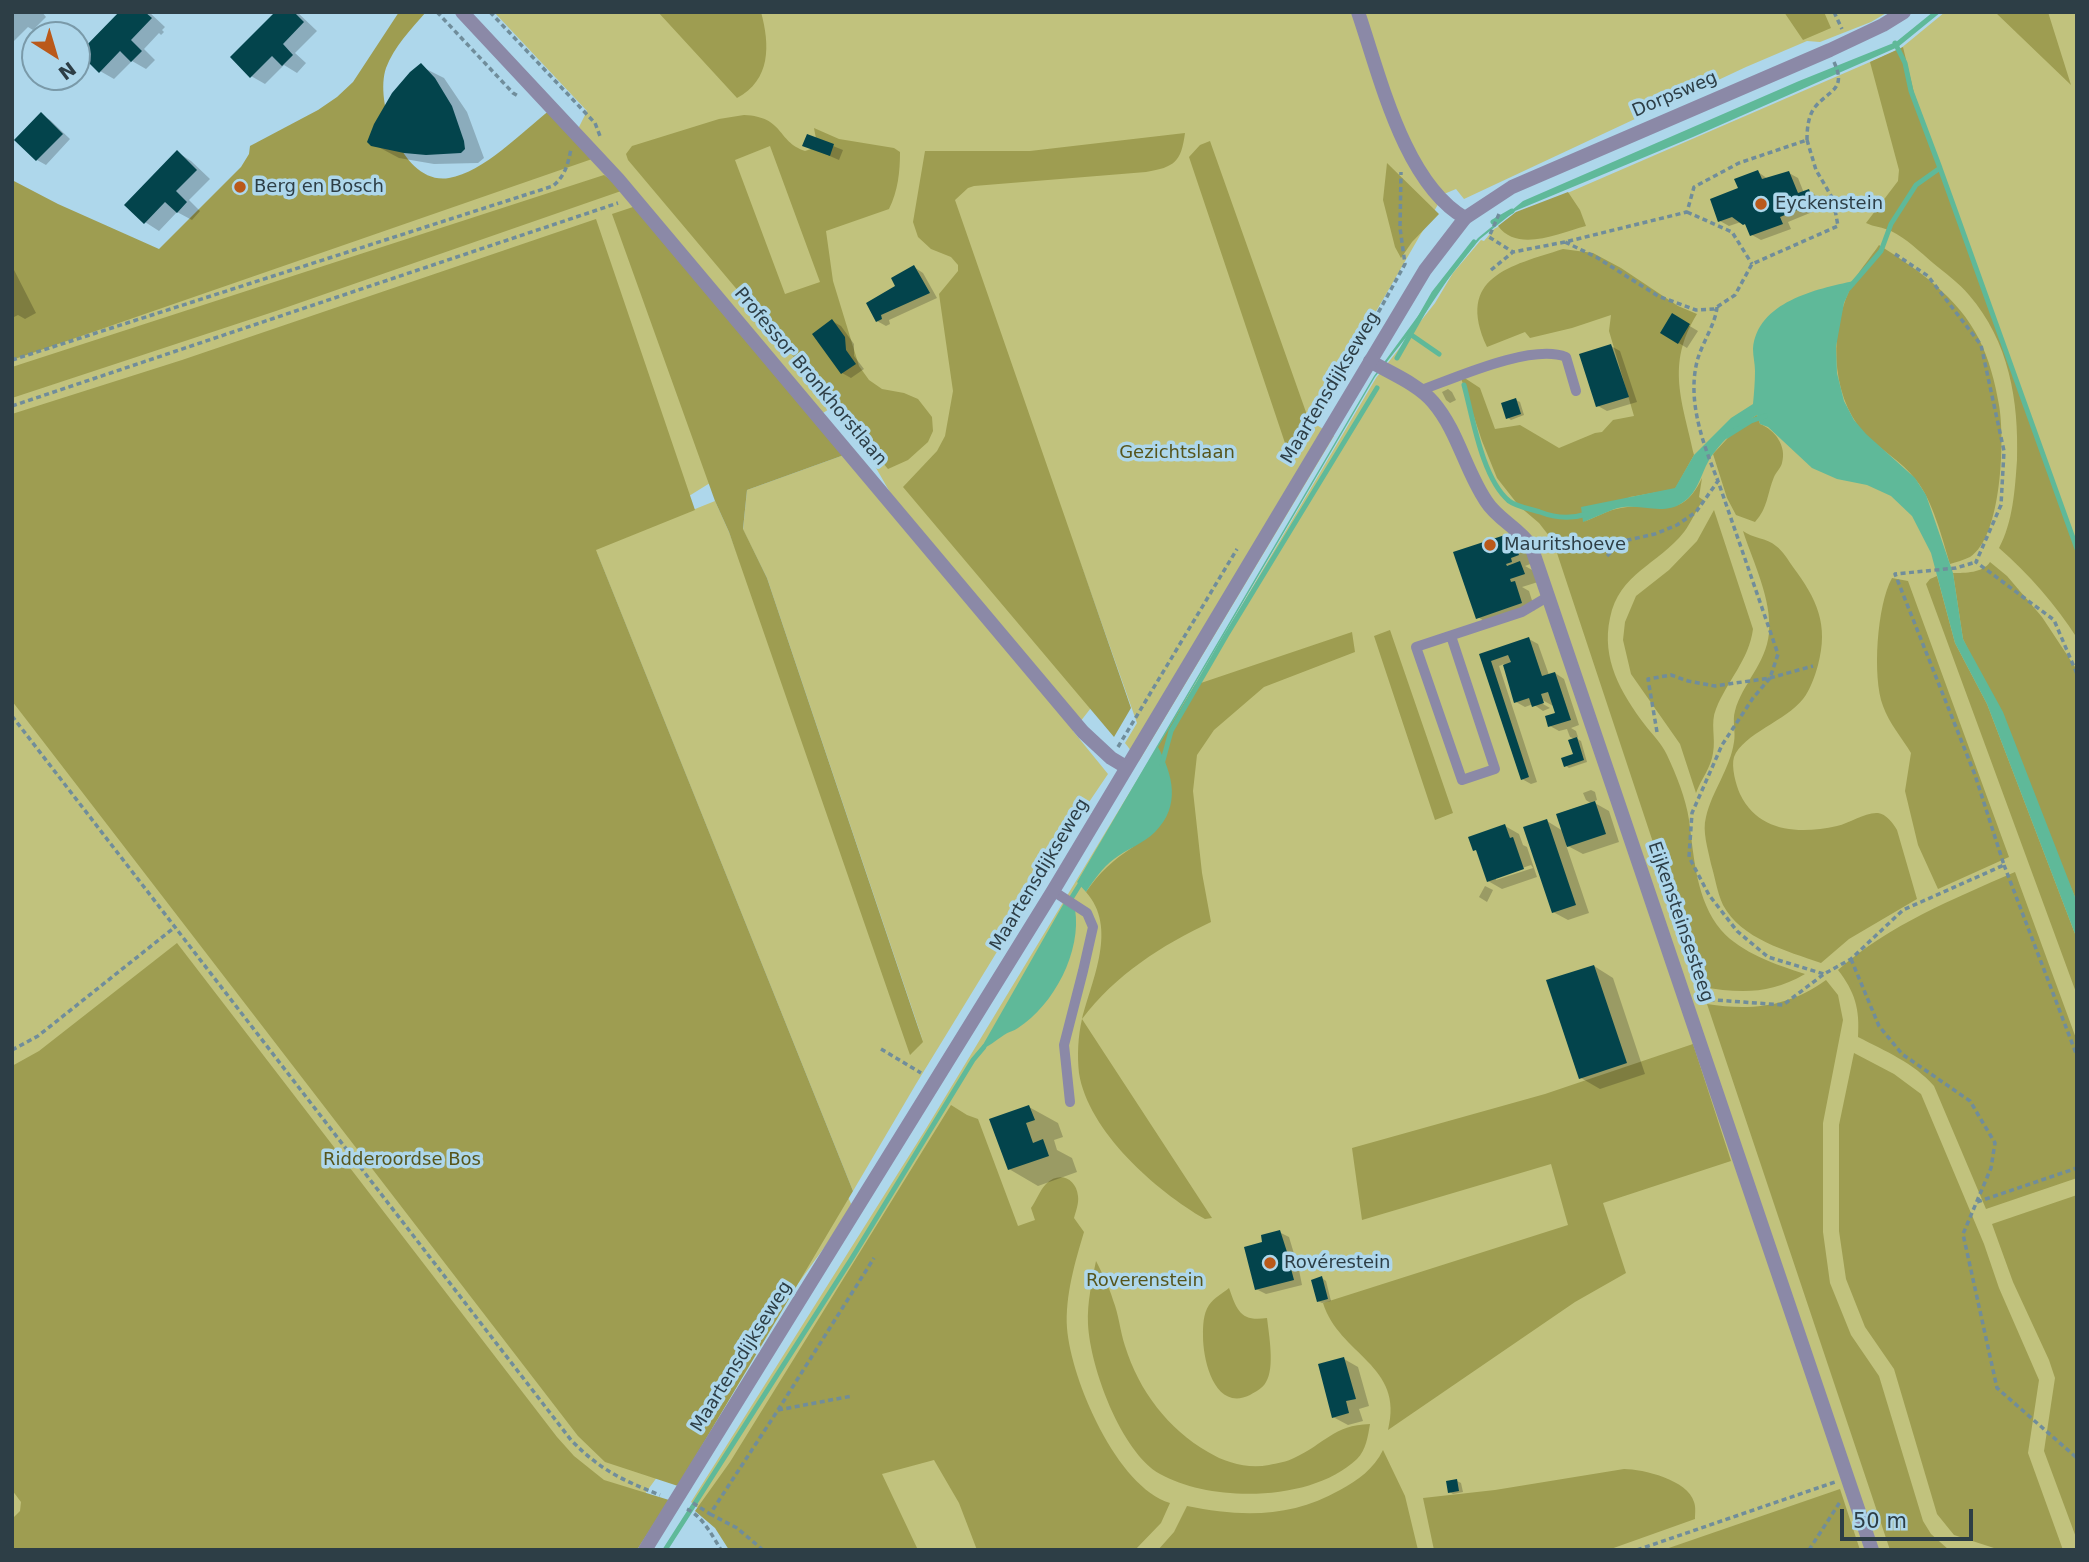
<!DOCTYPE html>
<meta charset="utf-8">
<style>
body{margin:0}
#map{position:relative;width:2089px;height:1562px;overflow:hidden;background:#aed7eb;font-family:"DejaVu Sans",sans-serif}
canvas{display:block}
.frame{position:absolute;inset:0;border:14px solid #2d3e46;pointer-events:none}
.north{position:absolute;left:21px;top:21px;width:70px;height:70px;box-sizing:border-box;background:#aed7eb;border:2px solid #7a9aa9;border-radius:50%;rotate:143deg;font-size:19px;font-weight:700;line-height:28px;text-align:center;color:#2d3e46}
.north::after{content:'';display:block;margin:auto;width:24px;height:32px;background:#ba591a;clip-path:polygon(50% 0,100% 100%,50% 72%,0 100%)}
.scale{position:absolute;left:1840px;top:1509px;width:133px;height:32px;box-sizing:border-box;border:4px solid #2d3e46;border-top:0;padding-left:9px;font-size:21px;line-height:24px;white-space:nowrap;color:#2d3e46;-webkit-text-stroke:5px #aed7eb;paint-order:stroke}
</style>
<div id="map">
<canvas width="2089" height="1562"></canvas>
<div class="frame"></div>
<div class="north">N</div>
<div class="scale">50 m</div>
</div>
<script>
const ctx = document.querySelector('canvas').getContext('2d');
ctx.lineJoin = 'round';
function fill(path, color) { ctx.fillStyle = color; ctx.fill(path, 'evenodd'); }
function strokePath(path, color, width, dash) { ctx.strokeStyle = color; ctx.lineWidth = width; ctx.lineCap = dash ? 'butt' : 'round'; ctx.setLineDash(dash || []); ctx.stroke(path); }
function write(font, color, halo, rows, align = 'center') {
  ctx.font = font + ' "DejaVu Sans",sans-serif'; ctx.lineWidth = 7; ctx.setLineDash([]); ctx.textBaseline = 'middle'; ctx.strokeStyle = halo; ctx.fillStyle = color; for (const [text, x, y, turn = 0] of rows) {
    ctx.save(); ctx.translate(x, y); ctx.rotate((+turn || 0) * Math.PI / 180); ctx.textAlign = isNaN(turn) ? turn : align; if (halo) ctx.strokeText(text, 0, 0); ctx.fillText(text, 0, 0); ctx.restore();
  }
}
const green = new Path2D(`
 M494,12H1888L1871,22L1820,42L1807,41L1746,67L1464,199L1456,189L1444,194L1312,422L1334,436L1139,761L1125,743L1137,723L1075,548L1115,677L1073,731L1108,774L1085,808L916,1084L853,1191L597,553L560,576L853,1208L604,1550H12V340L569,147L587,111ZM839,403L920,545L844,455L747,490L743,530L767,578L923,1041L729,532L715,501L618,540Z
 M1945,12H2077V1550H748L691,1502L924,1132L1191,691L1376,378L1435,303L1453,273L1481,240L1484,241L1494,229L1542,204L1900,49Z`);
const forest = new Path2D(`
 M399,12H426C411,29 394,47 386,68C374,103 403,186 449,178C484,172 522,132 550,110L595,158L12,360V180L58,204L159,249L241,167L249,154L250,146L318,110L337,97L353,82Z
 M658,12H761C770,45 771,80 737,98Z
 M1784,12H1824L1831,28L1803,40Z
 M1995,12H2048L2071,85Z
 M1903,47L1914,93L2077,548V638C2056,605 2029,574 1999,548C2013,522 2015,489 2017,460C2019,401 2009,341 1969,295C1959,283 1945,273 1933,263C1920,252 1906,238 1891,231C1883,227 1874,227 1866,223L1898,181L1899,170L1870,62Z
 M744,115C785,117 776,141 805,151L814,148L817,144L814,128L839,139L894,148L900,152C900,172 898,191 889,209L826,231L833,281L859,366L869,380L882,389L904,393L918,399L932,417L933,431L928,442L908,460L888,469L628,160L626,154L632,146L719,119ZM770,146L820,282L785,294L735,160Z
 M1185,133C1181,162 1175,167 1146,172L974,186L968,188L955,200L1131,708L1114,737L903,487L937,451L945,436L953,391L939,294L958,271V265L951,257L931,249L918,237L913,222L925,151H1030Z
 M1210,141L1307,415L1287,449L1189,157L1200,145Z
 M1387,163L1439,214L1412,242L1401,258L1395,247L1383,200Z
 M604,175L624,190L276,311L12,398V367Z
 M1568,192L1580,210L1586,226C1559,233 1518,253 1498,226L1516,212Z
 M636,206L844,455L747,490L743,529L767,578L923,1042L910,1055L729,532L715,501L612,214Z
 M596,219L695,510L596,550L853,1191L678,1486L605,1462L578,1436L12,701V414L182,360Z
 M1879,245C1916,268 1959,298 1979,339C1989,359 1995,382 1999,405C2005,438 2002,537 1970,557C1964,560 1956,562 1950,564C1942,538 1933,501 1916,480C1902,461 1880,450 1864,433C1829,393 1829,326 1854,281C1861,268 1871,257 1879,245Z
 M1563,249L1593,253L1621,268L1678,306L1697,314C1665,365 1683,403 1694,455L1675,489L1630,497L1584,522C1596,517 1608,510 1621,508C1657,501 1681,523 1702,478L1699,497L1703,500C1696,510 1691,523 1684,532C1658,565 1619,573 1610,618C1601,659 1621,693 1645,725C1652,734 1662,744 1667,755C1676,774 1686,799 1689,820C1694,857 1696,900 1721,930C1741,953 1777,965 1805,974C1769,995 1740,993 1701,987L1553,541L1539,523L1519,506L1497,478L1482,441L1460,375L1480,388L1495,429L1520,425L1559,448L1595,433L1602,432L1613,420L1634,416L1609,331L1611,315L1572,328L1530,338L1525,332L1487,347C1455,277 1510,266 1563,249Z
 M1757,415L1760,424C1775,430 1787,446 1782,463C1781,468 1776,472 1774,477C1767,494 1768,508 1755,522L1736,515L1727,498L1713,454L1738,427Z
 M1714,510L1753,629C1749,660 1727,681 1716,709C1710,723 1716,738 1713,753C1711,768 1701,779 1696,793L1680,744L1631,674L1623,640L1625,622L1636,596L1669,570L1697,541Z
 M1743,531C1752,538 1767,538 1776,546C1783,551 1788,560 1793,567C1817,599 1829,625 1818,665C1815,676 1810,690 1803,699C1787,720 1743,734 1734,757C1731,767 1736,785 1740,794C1759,833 1800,834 1837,826C1850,823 1865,812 1878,813C1886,814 1893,823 1897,830L1917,899L1849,939L1821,963C1787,951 1741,939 1723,905C1717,892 1715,877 1711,864C1708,849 1702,831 1706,817C1712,791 1730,769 1734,742C1736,732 1732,721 1735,711C1742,684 1766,664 1769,633C1772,599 1753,562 1743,531Z
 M1990,562L2007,576L2042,617L2077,670V902L1979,672L1963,639L1953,573C1965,573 1983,573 1990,562Z
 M1937,576L1955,643L1987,704L2077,939V995L1926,584L1930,579Z
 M1892,578L1908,581L2009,857L1938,889L1918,845L1905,791L1911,753C1902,738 1889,723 1883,706C1872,677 1877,605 1892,578Z
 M1390,630L1453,813L1435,820L1374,636Z
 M1352,632L1355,652L1264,687L1214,730L1197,755L1193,791L1202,873L1211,922C1162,945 1115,975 1082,1019L1212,1218L1205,1219C1156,1191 1088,1131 1079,1073C1077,1056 1078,1036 1082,1019C1092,979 1118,928 1086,892C1099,873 1113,860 1133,847L1157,747L1195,685Z
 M2015,872L2077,1041V1178L1986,1209L1934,1086C1914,1063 1885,1051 1858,1037C1860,1009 1855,992 1838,970C1889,925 1953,899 2015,872Z
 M177,943L557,1437L574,1456L604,1480L669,1500L637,1550H12V1519L20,1511L21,1502L12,1490V1066L39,1051Z
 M1826,980L1838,995L1843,1020L1823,1123V1232L1830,1283L1851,1335L1879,1376L1923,1521L1931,1534L1949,1550H1890L1707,1004C1751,1011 1789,1007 1826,980Z
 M1693,1044L1731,1161L1603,1203L1626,1273L1575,1302L1388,1430C1405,1365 1339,1355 1323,1303L1568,1225L1551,1164L1362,1220L1352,1148L1545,1094Z
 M1854,1053L1894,1074L1921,1094L1984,1244L1999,1288L2039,1380L2028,1453L2063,1550L1997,1549L1954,1535L1937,1514L1894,1369L1865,1327L1846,1279L1839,1231V1125Z
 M951,1105L967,1115L978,1119L1018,1226L1035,1220L1031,1208C1036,1201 1040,1190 1046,1184C1059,1171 1076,1178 1078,1196C1079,1203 1076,1211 1074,1218L1084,1232C1075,1262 1065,1296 1067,1328C1071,1380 1117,1487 1170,1503L1161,1523L1135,1550H977L959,1503L934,1460L882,1474L918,1550H729L715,1528L695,1511L730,1462Z
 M2077,1195V1540L2044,1451L2055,1378L2049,1360L2013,1282L1992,1224Z
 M1096,1261C1102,1273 1109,1286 1113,1300C1119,1315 1120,1331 1125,1346C1139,1391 1168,1429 1208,1452C1226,1463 1248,1469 1269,1465C1277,1463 1287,1462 1294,1458C1325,1444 1333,1425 1370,1424C1368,1436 1366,1450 1357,1459C1312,1502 1212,1503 1160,1474C1121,1452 1090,1367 1088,1324C1087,1303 1092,1281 1096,1261Z
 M1229,1288C1237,1311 1241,1322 1267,1318C1269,1335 1275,1368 1266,1382C1263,1388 1255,1392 1250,1395C1215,1412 1203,1361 1203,1336C1203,1326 1203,1314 1209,1305C1214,1298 1223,1293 1229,1288Z
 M1383,1450L1405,1496L1418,1550H1158L1174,1532L1187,1506C1241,1517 1291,1518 1340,1490C1358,1480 1374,1469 1383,1450Z
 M1624,1469C1643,1469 1688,1480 1694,1502C1696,1507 1695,1514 1695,1519L1608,1550H1434L1423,1498L1495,1490Z
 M1840,1489L1860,1550H1663Z`);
const water = new Path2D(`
 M1933,12H1941L1898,47L1693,137L1515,211L1480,239L1456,267L1426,312L1375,377L1158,747C1173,775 1181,806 1155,832C1144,843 1127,849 1114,859C1102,868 1094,880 1086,892L1077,882L1374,376L1456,264L1478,238L1523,201L1799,81L1896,42Z
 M1854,281L1844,303L1836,347L1837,373L1844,401L1854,420L1866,434L1915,478L1926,495L1953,573L1963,639L2003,712L2077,902V939L1987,704L1955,643L1931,553L1912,516L1891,496L1867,485L1837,479L1812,468L1768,427L1760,424L1757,415C1740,425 1725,438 1713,454C1701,470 1700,492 1682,503C1663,516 1639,503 1618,508C1607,511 1595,518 1583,522L1581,507L1675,488L1694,455L1731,418L1753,404C1754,393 1755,382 1755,371C1755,364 1753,356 1753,349C1757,302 1816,289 1854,281Z
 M1064,903L1075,909C1082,951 1054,1005 1018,1028C1014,1031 1008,1032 1004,1035C995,1041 990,1046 980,1050Z`);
const shadow = new Path2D(`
 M12,12H42L46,17L33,30L28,27L12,43Z
 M121,12H149L165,27L162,30L164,32L161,35L159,33L144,49L155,60L146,69L132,61L114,79L100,71Z
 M277,12H297L317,31L295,53L306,63L297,73L284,65L265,84L251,76Z
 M420,66L444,78L467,112L484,158L478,163L434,164L399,158L369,142Z
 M41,115L50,120L70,139L46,165L37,160Z
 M808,136L843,150L839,160L804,145Z
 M177,152L191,161L210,179L189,200L200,211L192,220L177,212L159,231L145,222Z
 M1758,172L1768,179L1789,173L1798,178L1804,193L1808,191L1817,196L1822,208L1788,222L1791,229L1761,240L1752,235L1748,226L1741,222L1729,226L1720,221L1740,189Z
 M12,266L36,313L25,319L18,315L12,318Z
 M914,267L923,273L937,298L889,320L890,324L886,326L877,321L897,287Z
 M1673,316L1698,331L1687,348L1662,333Z
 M832,321L841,326L854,344V356L864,369L851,378L842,373L814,335Z
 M1611,346L1620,351L1637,402L1607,411L1598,406Z
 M1448,389L1452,392L1456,400L1450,403L1446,400L1442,392Z
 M1516,400L1520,402L1524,415L1511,420L1507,417Z
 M1511,535L1525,543L1533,563L1525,566L1534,571L1538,582L1522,587L1529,591L1535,610L1492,626L1478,617Z
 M1529,639L1538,644L1549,675L1555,673L1564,679L1579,725L1571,728L1576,731L1578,737L1576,738L1581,741L1587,762L1569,768L1565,765L1575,755V739L1570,737L1567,729L1559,731L1550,726L1557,714L1555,707L1537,697L1536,700L1550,708L1543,711L1533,704L1525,707L1516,702L1504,664L1499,666L1537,782L1531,784L1522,779L1481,655Z
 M1591,790L1595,792L1597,800L1593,802L1609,811L1619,842L1583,854L1566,845L1589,913L1568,920L1553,912L1547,821L1563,831L1592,804L1586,800L1583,793Z
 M1505,826L1519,834L1523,845L1527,847L1537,877L1502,889L1488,881L1479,852L1474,849ZM1531,865L1533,868L1496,880V877Z
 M1485,886L1493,890L1487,902L1479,897Z
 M1594,966L1613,978L1645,1074L1600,1089L1581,1078Z
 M1029,1107L1058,1123L1063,1137L1054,1140L1057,1150L1072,1158L1077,1172L1038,1186L1009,1169Z
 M1279,1232L1289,1237L1295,1257L1301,1260L1303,1266L1299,1270L1302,1285L1266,1294L1256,1289L1264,1244Z
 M1322,1278L1326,1281L1331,1301L1322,1303L1318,1301Z
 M1344,1359L1358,1367L1369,1406L1359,1409L1363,1421L1348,1425L1333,1417Z
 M1457,1481L1461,1483L1463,1492L1453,1494L1450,1492Z`);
const stream = new Path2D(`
 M1940,168L2077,549
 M1493,222L1512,211
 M1849,288L1881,251L1891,224L1916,185L1940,168L1911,91L1905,63L1895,43
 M1410,334L1439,354
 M1397,358L1434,293L1474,242
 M1464,385C1473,418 1482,478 1509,501C1517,507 1531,509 1540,512C1555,518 1571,519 1587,514
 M1727,436L1751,421L1765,416
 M1162,764L1171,731L1226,636L1377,388
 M1069,902L1082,881
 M665,1550L852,1258L973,1060L984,1047`);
const building = new Path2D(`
 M119,12H145L152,18L131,40L142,51L131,62L120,51L99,73L79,53Z
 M275,12H294L304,22L283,44L293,55L282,66L272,56L250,78L230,57Z
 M421,63L435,78L452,106L464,141L465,149L461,153L426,155L404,153L371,146L367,142L374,124L392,93L410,72Z
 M41,112L63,134L36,161L14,140Z
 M807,134L834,144L830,156L802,146Z
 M177,150L197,170L176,191L187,202L177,213L165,202L144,224L124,205Z
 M1758,170L1762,179L1789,171L1798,193L1809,189L1814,203L1780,217L1783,224L1750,236L1745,224L1743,225L1732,217L1718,222L1710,199L1738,188L1734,179Z
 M914,265L930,293L881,315L882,319L876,322L866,303L895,286L891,278Z
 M1672,313L1690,324L1678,344L1660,333Z
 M832,319L845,337L846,350L856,364L841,374L812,334Z
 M1611,344L1629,397L1596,407L1579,354Z
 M1516,398L1521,414L1506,419L1501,403Z
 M1511,533L1519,555L1511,558L1512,562L1506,564L1507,566L1520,561L1525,574L1510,579L1511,582L1515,581L1522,603L1476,619L1453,552Z
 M1529,637L1542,676L1555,672L1571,720L1548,727L1545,716L1555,713L1548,692L1541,694L1544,703L1532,707L1529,698L1514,703L1503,665L1511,662L1508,655L1491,661L1529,777L1521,780L1479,654Z
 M1577,737L1584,760L1564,767L1561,758L1573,754L1568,740Z
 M1595,801L1606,834L1567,847L1556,814Z
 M1547,819L1576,905L1552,913L1523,827Z
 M1505,824L1510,838L1513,837L1524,869L1487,882L1476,850L1473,851L1468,837Z
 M1594,965L1627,1063L1579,1079L1546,980Z
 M1029,1105L1035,1120L1026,1123L1033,1143L1043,1139L1049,1156L1008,1170L989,1119Z
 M1280,1230L1287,1252L1293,1253L1294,1260L1290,1265L1294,1280L1255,1290L1244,1247L1262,1242L1261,1235Z
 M1322,1276L1328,1299L1317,1302L1311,1280Z
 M1344,1357L1356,1399L1346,1401L1349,1413L1332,1418L1318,1364Z
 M1457,1479L1459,1491L1448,1493L1446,1481Z`);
const path = new Path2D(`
 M437,12L513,93L518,96
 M490,12L595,123L600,136
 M1834,12L1842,29
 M1807,140L1816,170L1833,199L1838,226L1752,264L1735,295L1714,309L1696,310L1658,296L1596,257L1565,242L1687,212L1694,187L1739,163Z
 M1807,140C1807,129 1808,116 1815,107C1829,90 1847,90 1834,62
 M1687,212L1732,232L1752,264
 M1499,214L1489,237L1513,252
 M1895,254L1928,276L1981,345L2004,451L2001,505L1976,562L2054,620L2077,674
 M1491,270L1513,252L1565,242
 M1717,307C1716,322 1703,342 1698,358C1686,399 1703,444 1718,481
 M1362,342L1405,264L1400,228L1401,172
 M12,360L553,186C565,176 568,164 571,149
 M12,406L618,203
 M1607,556L1623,541L1655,534L1677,525L1696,512L1718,481L1778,654L1770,678
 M1770,678L1813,666
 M12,716L571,1440C600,1470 622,1480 660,1495
 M1657,732L1648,679L1671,675L1688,681L1715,686L1770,678L1753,698L1722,745L1692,813L1689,857L1709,895L1737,931L1768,957L1824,974
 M1118,747L1237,549
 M2004,865L2077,1056
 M1851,959L1879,1026L1902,1054L1970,1101L1995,1143L1991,1168L1963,1234L1997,1388L2077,1458
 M1701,999L1783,1005L1824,974L1851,959L1903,910L2004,865L1975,775L1895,574L1956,568L1976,562
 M881,1049L921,1073
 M12,1050L38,1036L175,927
 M1977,1202L2077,1168
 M778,1410L874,1258
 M693,1503L710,1514L778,1410L852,1396
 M687,1509C703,1517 712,1535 721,1550
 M710,1514L737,1528L763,1550
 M1637,1550L1835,1482
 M1809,1550L1840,1502`);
const service = new Path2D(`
 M1419,391C1455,378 1532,343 1566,357L1576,391
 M1451,636L1495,769L1462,780L1416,647L1522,612L1549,596
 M1053,891L1087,913L1093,927L1083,971L1064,1045L1070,1102`);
const minor = new Path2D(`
 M1358,12C1380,76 1404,183 1465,218
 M1370,361C1390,373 1418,384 1433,402C1458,431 1465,470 1486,501C1497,519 1519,528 1531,546L1872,1550`);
const tertiary = new Path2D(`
 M462,12L618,179L1083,732L1111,758L1126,767
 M645,1550L1053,891L1425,270L1465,218L1512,187L1830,50L1883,25L1904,12`);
const markers = [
 [240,187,7,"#ba591a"],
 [1761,204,7,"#ba591a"],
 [1490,545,7,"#ba591a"],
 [1270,1263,7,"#ba591a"]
];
const streetNames = [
 ["Dorpsweg",1675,95,-23],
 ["Professor Bronkhorstlaan",810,377,50],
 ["Maartensdijkseweg",1331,388,-59],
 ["Maartensdijkseweg",1040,875,-59],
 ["Eijkensteinsesteeg",1680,922,71],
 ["Maartensdijkseweg",742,1357,-58]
];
const poiNames = [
 ["Berg en Bosch",254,187],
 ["Eyckenstein",1775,204],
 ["Mauritshoeve",1504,545],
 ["Rovérestein",1284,1263]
];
const parkNames = [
 ["Gezichtslaan",1177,453],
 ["Ridderoordse Bos",402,1160],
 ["Roverenstein",1145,1281]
];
fill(green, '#c1c27d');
fill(forest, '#9e9d51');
fill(water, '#5fb999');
fill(shadow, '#0003');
strokePath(stream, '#5fb999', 5);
fill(building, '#03444c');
strokePath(path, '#708d9b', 3.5, [5, 3.5]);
strokePath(service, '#8b89a7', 10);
strokePath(minor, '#8b89a7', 14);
strokePath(tertiary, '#8b89a7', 14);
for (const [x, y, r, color] of markers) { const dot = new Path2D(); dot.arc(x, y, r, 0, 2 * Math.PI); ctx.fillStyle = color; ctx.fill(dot); strokePath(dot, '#aed7eb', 2.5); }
write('18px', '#2d3e46', '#aed7eb', streetNames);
write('18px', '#2d3e46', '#aed7eb', poiNames, 'left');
write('18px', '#56551c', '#aed7eb', parkNames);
</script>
